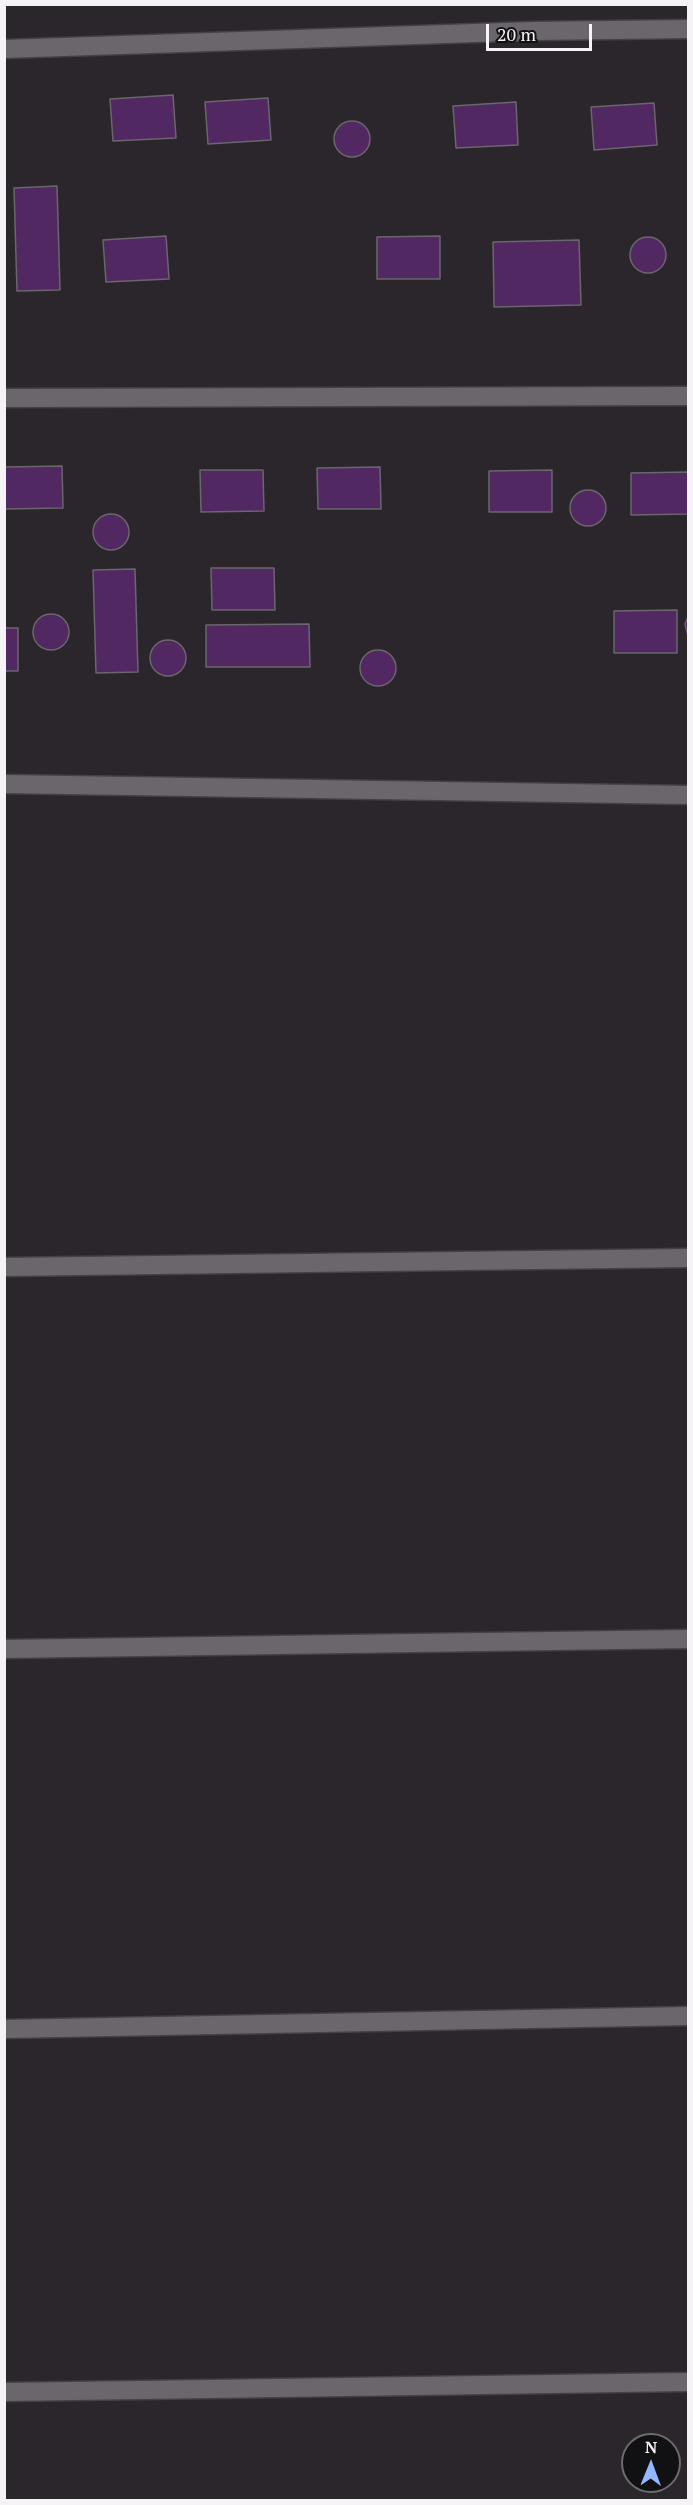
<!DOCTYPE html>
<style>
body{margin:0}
#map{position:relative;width:693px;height:2505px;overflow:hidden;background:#2a262b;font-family:"PT Serif",serif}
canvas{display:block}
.frame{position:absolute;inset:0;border:6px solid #f5f3f6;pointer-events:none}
.north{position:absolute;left:621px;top:2433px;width:60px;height:60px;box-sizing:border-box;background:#111012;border:2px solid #6c6b6d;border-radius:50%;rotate:1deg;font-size:16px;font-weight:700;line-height:24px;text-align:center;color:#f5f3f6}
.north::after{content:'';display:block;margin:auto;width:21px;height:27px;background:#92b7fd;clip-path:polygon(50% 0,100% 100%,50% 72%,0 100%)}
.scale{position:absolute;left:486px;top:24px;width:106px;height:27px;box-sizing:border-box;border:3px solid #f5f3f6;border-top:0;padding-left:8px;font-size:18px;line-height:21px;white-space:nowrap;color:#f5f3f6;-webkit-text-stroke:4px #111012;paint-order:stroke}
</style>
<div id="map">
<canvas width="693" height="2505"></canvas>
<div class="frame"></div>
<div class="north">N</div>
<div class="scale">20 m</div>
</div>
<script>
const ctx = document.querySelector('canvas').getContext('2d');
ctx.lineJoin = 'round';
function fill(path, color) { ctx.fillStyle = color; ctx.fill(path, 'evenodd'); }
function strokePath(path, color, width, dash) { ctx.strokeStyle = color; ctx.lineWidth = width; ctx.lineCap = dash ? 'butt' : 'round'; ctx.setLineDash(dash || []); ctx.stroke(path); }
const building = new Path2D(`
 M173,95L176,138L113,141L110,99Z
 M268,98L271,140L208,144L205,102Z
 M516,102L518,145L456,148L453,106Z
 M654,103L657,145L594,150L591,107Z
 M334 139a18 18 0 1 1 36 0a18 18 0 1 1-36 0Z
 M57,186L60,290L17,291L14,188Z
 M166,236L169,279L106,282L103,240Z
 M440,236V279H377V237Z
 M630 255a18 18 0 1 1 36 0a18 18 0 1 1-36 0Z
 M579,240L581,305L494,307L493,242Z
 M62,466L63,508L4,509V467Z
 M380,467L381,509H318L317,468Z
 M200,470H263L264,511L201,512Z
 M552,470V512H489V471Z
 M688,472V514L631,515V473Z
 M570 508a18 18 0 1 1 36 0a18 18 0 1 1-36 0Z
 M93 532a18 18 0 1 1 36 0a18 18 0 1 1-36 0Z
 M211,568H274L275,610H212Z
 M135,569L138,672L96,673L93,570Z
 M677,610V653H614V611Z
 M33 632a18 18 0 1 1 36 0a18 18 0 1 1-36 0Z
 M688,617V636L685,624Z
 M309,624L310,667H206V625Z
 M4,628H18V671H4Z
 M150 658a18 18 0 1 1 36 0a18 18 0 1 1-36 0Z
 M360 668a18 18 0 1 1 36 0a18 18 0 1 1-36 0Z`);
const street = new Path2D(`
 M4,49L534,31L688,29
 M4,398L688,396
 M4,784L688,795
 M4,1267L688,1258
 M4,1649L688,1639
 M4,2029L688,2016
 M4,2392L688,2382`);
fill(building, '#522863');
strokePath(building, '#6a666b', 1.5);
strokePath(street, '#444146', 21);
strokePath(street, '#6a666c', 18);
</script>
